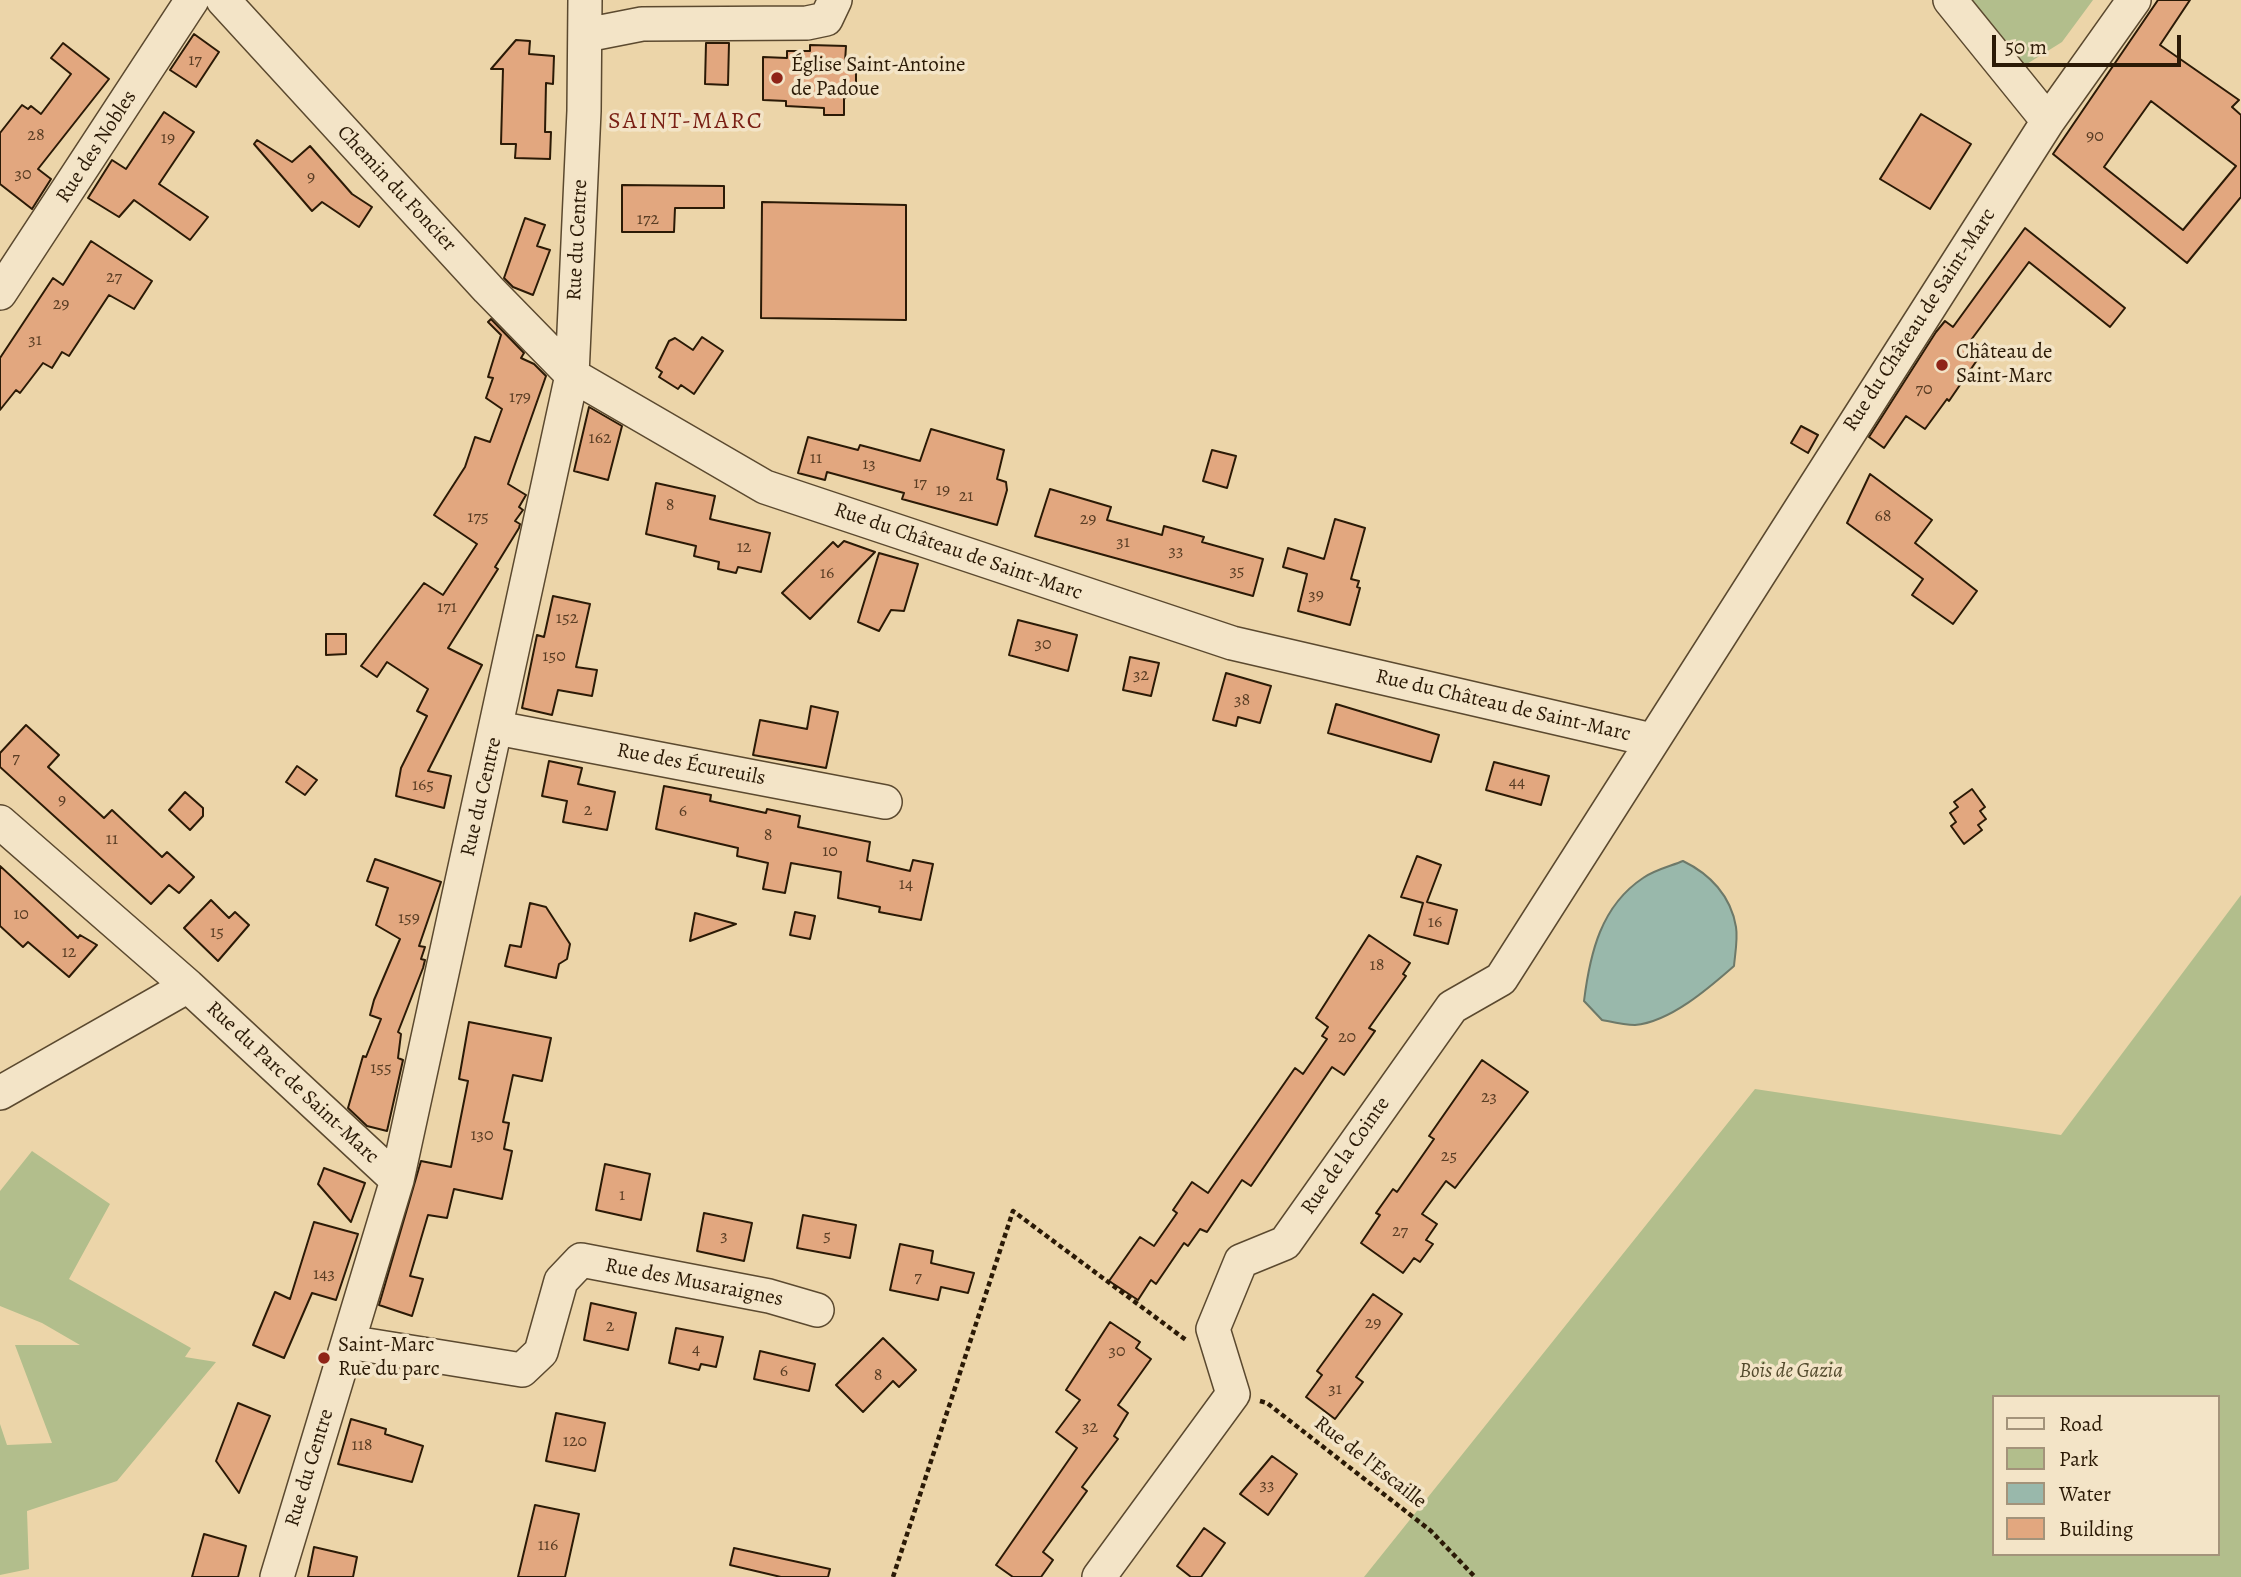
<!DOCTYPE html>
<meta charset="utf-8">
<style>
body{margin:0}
#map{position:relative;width:2241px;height:1577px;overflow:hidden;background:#ecd5a9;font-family:Alegreya,serif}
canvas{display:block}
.legend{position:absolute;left:1992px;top:1395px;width:228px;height:161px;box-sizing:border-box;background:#f3e4c7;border:2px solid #a3937a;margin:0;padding:9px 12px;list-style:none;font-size:21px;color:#2b1a06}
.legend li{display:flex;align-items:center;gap:14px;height:35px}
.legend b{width:35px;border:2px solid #a3937a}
.scale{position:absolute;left:1992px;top:35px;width:189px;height:32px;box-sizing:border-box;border:4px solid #2b1a06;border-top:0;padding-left:9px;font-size:21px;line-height:24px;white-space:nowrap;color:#2b1a06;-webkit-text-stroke:5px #f3e4c7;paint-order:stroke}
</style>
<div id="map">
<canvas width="2241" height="1577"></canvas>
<ul class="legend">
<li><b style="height:9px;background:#f3e4c7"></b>Road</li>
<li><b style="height:19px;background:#b2be8c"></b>Park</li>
<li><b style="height:19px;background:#99b8ab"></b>Water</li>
<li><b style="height:19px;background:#e2a77f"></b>Building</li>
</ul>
<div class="scale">50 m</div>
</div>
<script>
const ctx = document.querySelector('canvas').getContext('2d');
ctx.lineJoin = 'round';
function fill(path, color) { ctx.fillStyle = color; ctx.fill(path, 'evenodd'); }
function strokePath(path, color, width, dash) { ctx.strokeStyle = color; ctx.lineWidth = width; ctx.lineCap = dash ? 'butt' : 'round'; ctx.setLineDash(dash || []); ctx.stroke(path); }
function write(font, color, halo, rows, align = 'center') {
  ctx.font = font + ' Alegreya,serif'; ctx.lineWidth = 7; ctx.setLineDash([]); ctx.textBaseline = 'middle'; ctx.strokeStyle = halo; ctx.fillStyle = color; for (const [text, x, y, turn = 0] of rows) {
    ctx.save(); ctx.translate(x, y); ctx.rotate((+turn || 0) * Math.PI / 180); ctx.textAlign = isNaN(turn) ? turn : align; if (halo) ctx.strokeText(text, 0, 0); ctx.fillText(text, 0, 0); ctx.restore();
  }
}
const green = new Path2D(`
 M1966,0H2093L2062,42L2022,67Z
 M2241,895V1577H1364L1755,1089L2061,1135ZM1994,1397H2218V1554H1994Z
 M32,1151L110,1204L69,1279L191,1348L185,1357L216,1362L117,1481L27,1511L29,1569L0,1575V1424L7,1445L52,1443L15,1345H80L42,1323L0,1306V1191Z`);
const water = new Path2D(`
 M1683,861C1710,874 1731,896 1736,927C1738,939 1735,954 1734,966C1709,988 1670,1022 1635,1025C1624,1025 1612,1022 1602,1020L1584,1001C1590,953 1601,906 1643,878C1654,870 1671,866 1683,861Z`);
const building = new Path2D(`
 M2158,0H2190L2160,45L2239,100L2232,107L2241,115V197L2187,263L2053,154ZM2151,101L2236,166L2183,230L2104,167Z
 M194,34L219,52L196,87L170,70Z
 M516,40L530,41L529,54L554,56L553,84L546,83L545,132H551L550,159L515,158L516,144H501L503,69H491Z
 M63,43L109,79L38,169L51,179L32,209L0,184V133L22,105L28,109L31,106L41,114L71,74L51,58Z
 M706,43H729L728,85L705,84Z
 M810,45L846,46L845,62L856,73V88L844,99V115H824V108L786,106V101L763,100V57L787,58V51H810Z
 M164,112L194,132L159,184L208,217L190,240L134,200L119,217L88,198L112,160L126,169Z
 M1921,114L1971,144L1930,209L1880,179Z
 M257,140L292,162L310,146L352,194L372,207L359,227L322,202L312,211L254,144Z
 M622,185L724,186V208H675L674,232H622Z
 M762,202L906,205V320L761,318Z
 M525,218L545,225L537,246L550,250L533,295L513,287L504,278Z
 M2025,228L2125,308L2110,327L2029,262L1971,340L1984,350L1949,401L1947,399L1925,429L1906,416L1884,448L1869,437L1936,332L1945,321L1953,327Z
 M91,241L152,281L134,309L109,295L69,356L62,352L52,368L43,363L20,393L16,390L0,410V358L53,278L63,285Z
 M491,319L524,353L521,358L534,364L546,376L508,484L526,495L519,507L523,510L515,521L520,524L519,528L495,567L498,569L448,648L482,665L428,771L451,776L444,808L396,796L401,768L427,716L417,711L428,689L387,662L377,677L361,666L424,583L443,595L477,544L434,515L465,467L475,437L490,442L502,409L486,398L493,378L488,377L501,335L488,322Z
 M702,337L723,351L694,394L681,385L678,389L659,377L662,372L656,368L669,341L675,338L693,350Z
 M589,407L622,426L608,480L574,471Z
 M1801,426L1818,435L1808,453L1791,443Z
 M931,429L1004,450L997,479L1006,482L1007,490L997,525L902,499L904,493L827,472L825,480L798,473L808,437L858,450L860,445L920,461Z
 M1212,450L1236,456L1227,488L1203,481Z
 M1870,474L1932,520L1915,543L1977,591L1953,624L1912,595L1923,579L1847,523Z
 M656,483L715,496L710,519L770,533L761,572L738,567L736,573L718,569L719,562L694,556L696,546L646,534Z
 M1050,489L1111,507L1107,520L1162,535L1164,526L1204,537L1202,542L1263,559L1253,596L1035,536Z
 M1335,519L1365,528L1351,579L1359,581L1357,587L1360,588L1350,625L1298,611L1307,574L1283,567L1288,548L1324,559Z
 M844,541L875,552L810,619L782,593L833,542L838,547Z
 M879,553L918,564L904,611L891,610L879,631L858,622Z
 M553,596L590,604L576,667L597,670L592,696L558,690L552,715L522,708L537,635L544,637Z
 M1018,620L1077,635L1068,671L1009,655Z
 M326,634H346V654L326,655Z
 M1130,657L1159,663L1151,696L1123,690Z
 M1226,673L1271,686L1260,723L1238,717L1236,726L1213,720Z
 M1336,704L1439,735L1431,762L1328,733Z
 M811,706L838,712L826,768L753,755L760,720L807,729Z
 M26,725L59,755L48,767L104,818L112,810L162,857L167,852L194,877L179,893L169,885L151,904L0,767V753Z
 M549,761L582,768L578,784L615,792L607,830L563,822L567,801L542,796Z
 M1494,762L1549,776L1541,805L1486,790Z
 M297,766L317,780L305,795L286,782Z
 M664,786L711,795L710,801L766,813L767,809L800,816L798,827L870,842L867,861L910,871L913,860L933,864L921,920L879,912L880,907L838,898L841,872L791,863L785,893L763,889L768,863L737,856L738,848L656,829Z
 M1972,789L1985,807L1980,811L1986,819L1978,825L1982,830L1964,844L1951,826L1956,822L1950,813L1958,807L1954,802Z
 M185,792L203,808V816L190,830L169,810Z
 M1417,856L1441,865L1427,902L1457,910L1448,944L1414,935L1423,903L1401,897Z
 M375,859L441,882L419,946L425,947L421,959L425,960L423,968L398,1032L401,1034L398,1058L403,1060L387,1131L367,1126L348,1108L363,1056L366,1057L381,1019L370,1015L374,1000L400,939L376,925L388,888L367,881Z
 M0,866L78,938L80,935L97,945L69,977L28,942L23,947L0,926Z
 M211,900L229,918L235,912L249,925L218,961L184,928Z
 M530,903L546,907L570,944L567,959L559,964L556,978L505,966L510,945L521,947Z
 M795,912L815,916L810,939L790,935Z
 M695,913L736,924L690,941Z
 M1369,935L1410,963L1403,974L1406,976L1369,1028L1375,1031L1344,1075L1332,1067L1251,1186L1242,1180L1207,1232L1200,1229L1188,1246L1184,1243L1156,1284L1151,1280L1138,1300L1109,1281L1140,1237L1154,1246L1177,1213L1173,1210L1192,1182L1208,1193L1295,1068L1303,1074L1327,1039L1322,1036L1328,1027L1316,1018Z
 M469,1022L551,1038L542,1081L513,1075L503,1122L509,1123L504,1149L512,1151L502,1199L454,1189L447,1218L428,1215L410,1276L423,1279L412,1316L379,1305L421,1161L451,1167L468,1081L459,1079Z
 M1482,1060L1528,1092L1455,1188L1446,1181L1422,1214L1437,1224L1426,1240L1433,1244L1420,1262L1414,1258L1403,1273L1361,1243L1380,1215L1376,1213L1393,1189L1397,1192L1434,1139L1429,1136Z
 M605,1164L650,1174L641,1220L596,1210Z
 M324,1168L365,1183L351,1222L318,1184Z
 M704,1213L752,1223L744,1261L697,1251Z
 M803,1215L856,1225L850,1258L797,1248Z
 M314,1222L358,1234L336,1300L312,1293L284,1358L253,1345L275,1292L290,1299Z
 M900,1244L933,1251L931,1263L974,1273L968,1293L941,1287L938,1300L890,1290Z
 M1373,1294L1402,1314L1356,1377L1363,1382L1335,1419L1306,1397L1322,1375L1317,1371Z
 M591,1303L636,1313L628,1350L584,1340Z
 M1110,1322L1140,1342L1136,1348L1151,1359L1118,1405L1128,1413L1114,1436L1118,1439L1082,1487L1087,1491L1043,1552L1053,1560L1041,1577H1013L996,1565L1077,1448L1056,1432L1080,1400L1066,1390Z
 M676,1328L723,1337L716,1367L701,1364L699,1370L669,1363Z
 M883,1338L916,1370L899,1387L893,1381L863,1412L836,1385Z
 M760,1351L815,1364L809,1391L754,1379Z
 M238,1403L270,1416L239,1493L216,1461Z
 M556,1413L605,1423L595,1471L546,1461Z
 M351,1419L386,1429L385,1434L423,1446L412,1482L338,1464Z
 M1272,1456L1297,1474L1268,1515L1240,1494Z
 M535,1505L579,1514L565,1577H518Z
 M1204,1528L1225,1543L1201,1577H1191L1177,1566Z
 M204,1534L246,1546L238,1577H192Z
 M314,1547L357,1557L353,1577H308Z
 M734,1548L830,1569L828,1577H781L730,1565Z`);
const path = new Path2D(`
 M1260,1401L1267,1403L1431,1531L1475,1577
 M893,1577L1013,1211L1186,1340`);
const minor = new Path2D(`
 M223,0L488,289L572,375L765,487L1232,643L1652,740
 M1950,0L2048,121
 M586,35L642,24L807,23L826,19L835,0
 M0,293L192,0
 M497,728L885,802
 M0,822L188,986L397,1180
 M0,1093L188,986
 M348,1342L522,1370L541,1352L561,1281L581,1260L769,1296L817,1310
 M277,1577L397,1180L572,375L584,111L585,0
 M1099,1577L1233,1394L1213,1329L1241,1261L1285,1243L1452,1007L1501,979L2048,121L2134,0`);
const markers = [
 [777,78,7,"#8f2418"],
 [1942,365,7,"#8f2418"],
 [324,1358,7,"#8f2418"]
];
const numberNames = [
 ["17",195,61],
 ["28",36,136],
 ["90",2095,137],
 ["19",168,139],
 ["30",23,175],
 ["9",311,178],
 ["172",648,220],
 ["27",114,278],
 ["29",61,305],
 ["31",35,341],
 ["70",1924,390],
 ["179",520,398],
 ["162",600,439],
 ["11",816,459],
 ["13",869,465],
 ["17",920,484],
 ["19",943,491],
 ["21",966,497],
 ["8",670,506],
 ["68",1883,517],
 ["175",478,518],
 ["29",1088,520],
 ["31",1123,543],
 ["12",744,548],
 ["33",1176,552],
 ["35",1237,572],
 ["16",827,574],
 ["39",1316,596],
 ["171",447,608],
 ["152",567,619],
 ["30",1043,645],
 ["150",554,657],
 ["32",1141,676],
 ["38",1242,701],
 ["7",16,759],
 ["44",1517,783],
 ["165",423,786],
 ["9",62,801],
 ["2",588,811],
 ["6",683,812],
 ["8",768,836],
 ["11",112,840],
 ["10",830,852],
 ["14",906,885],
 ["10",21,915],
 ["159",409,919],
 ["16",1435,923],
 ["15",217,933],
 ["12",69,953],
 ["18",1377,966],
 ["20",1347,1038],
 ["155",381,1069],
 ["23",1489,1098],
 ["130",482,1136],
 ["25",1449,1157],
 ["1",622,1196],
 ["27",1400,1232],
 ["3",724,1237],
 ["5",827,1237],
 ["143",324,1275],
 ["7",918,1278],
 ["29",1373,1324],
 ["2",610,1327],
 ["4",696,1350],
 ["30",1117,1352],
 ["6",784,1372],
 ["8",878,1376],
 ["31",1335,1390],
 ["32",1090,1428],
 ["120",575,1442],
 ["118",362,1446],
 ["33",1267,1486],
 ["116",548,1546]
];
const poiNames = [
 ["Église Saint-Antoine",791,66],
 ["de Padoue",791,90],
 ["Château de",1956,353],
 ["Saint-Marc",1956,377],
 ["Saint-Marc",338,1346],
 ["Rue du parc",338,1370]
];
const streetNames = [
 ["Rue des Nobles",97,147,-57],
 ["Chemin du Foncier",396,189,47],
 ["Rue du Centre",578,240,-87],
 ["Rue du Château de Saint-Marc",1920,320,-57],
 ["Rue du Château de Saint-Marc",958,552,19],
 ["Rue du Château de Saint-Marc",1503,706,13],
 ["Rue des Écureuils",691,765,11],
 ["Rue du Centre",482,797,-77],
 ["Rue du Parc de Saint-Marc",292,1083,43],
 ["Rue de la Cointe",1346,1156,-55],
 ["Rue des Musaraignes",694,1283,11],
 ["Rue de l'Escaille",1370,1463,38],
 ["Rue du Centre",310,1468,-73]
];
const parkNames = [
 ["Bois de Gazia",1791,1372]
];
const quarterNames = [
 ["SAINT-MARC",686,122]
];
fill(green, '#b2be8c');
fill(water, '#99b8ab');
strokePath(water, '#6d7969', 2);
fill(building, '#e2a77f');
strokePath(building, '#2b1a06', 2);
strokePath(minor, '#5b492f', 36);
strokePath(path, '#2b1a06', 4.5, [5, 3.5]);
strokePath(minor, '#f3e4c7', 33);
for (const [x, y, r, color] of markers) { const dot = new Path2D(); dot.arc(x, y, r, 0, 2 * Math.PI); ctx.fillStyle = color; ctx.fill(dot); strokePath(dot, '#f3e4c7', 2.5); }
write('18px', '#593d24', null, numberNames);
write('21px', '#2b1a06', '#f3e4c7', poiNames, 'left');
write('21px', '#2b1a06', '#f3e4c7', streetNames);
write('italic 21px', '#544b2e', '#f3e4c7', parkNames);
ctx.letterSpacing = '2px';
write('24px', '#7a1f14', '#f3e4c7', quarterNames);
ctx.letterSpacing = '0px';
</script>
